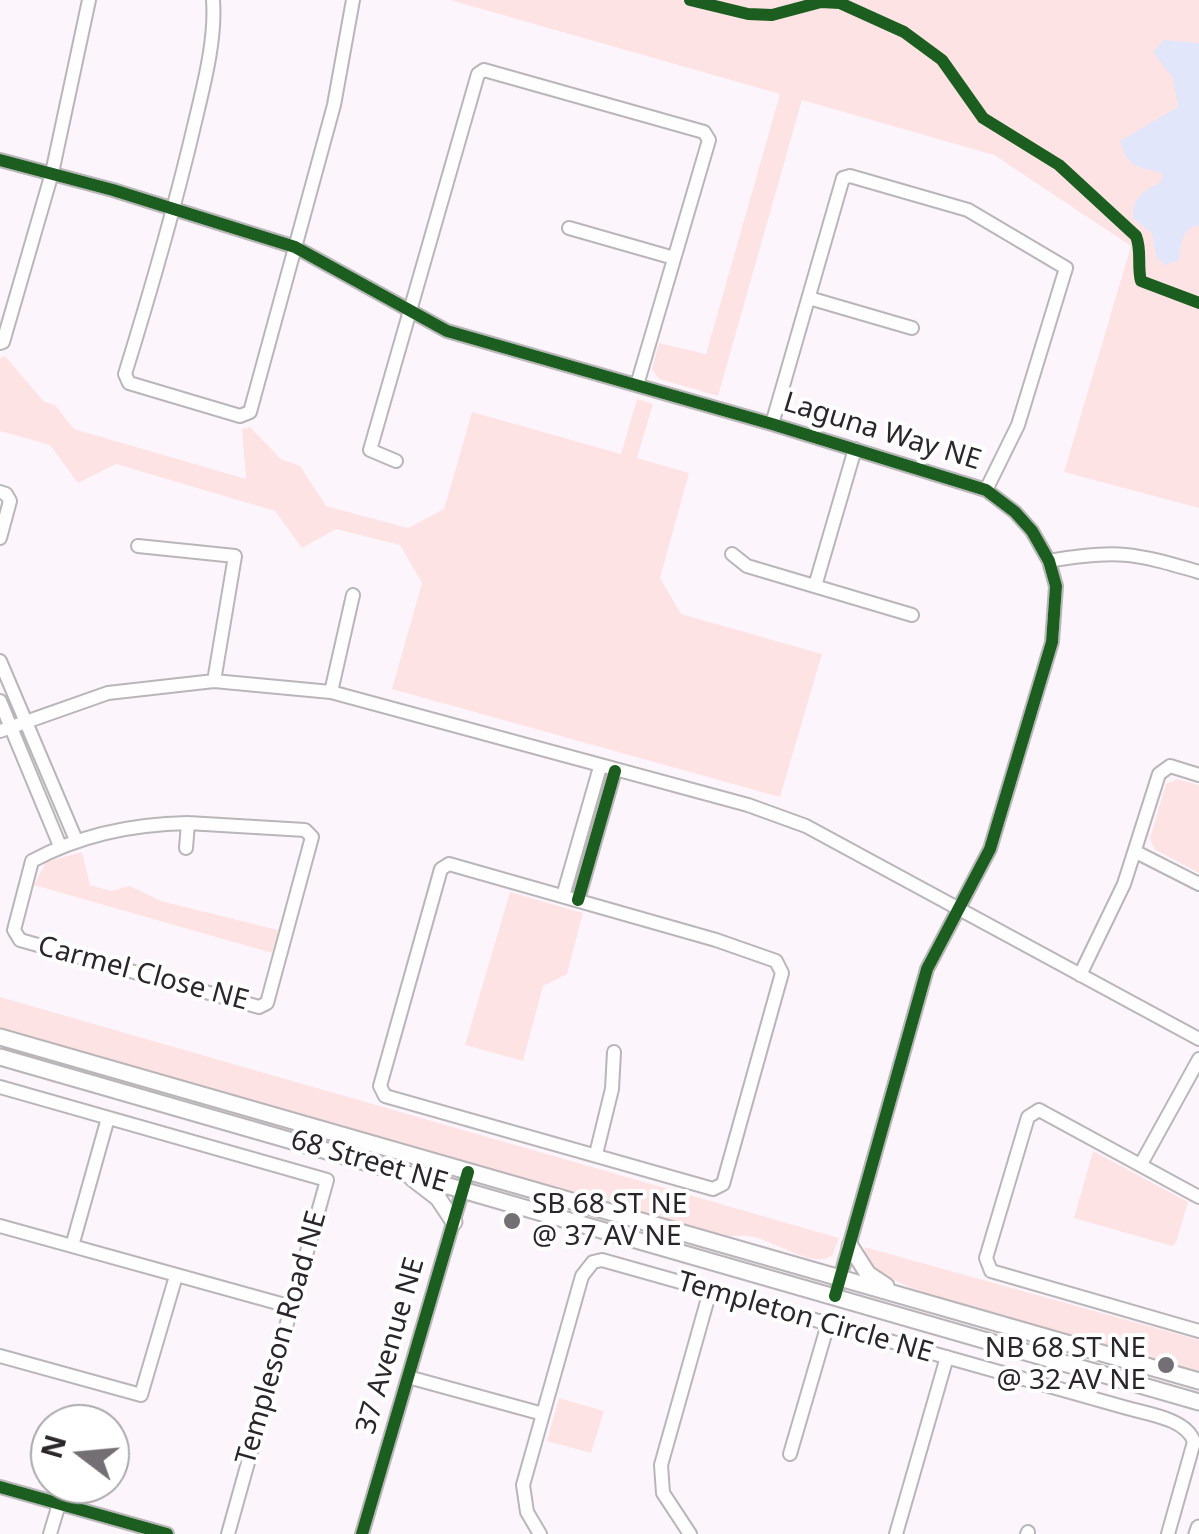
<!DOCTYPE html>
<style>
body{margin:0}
#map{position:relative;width:1199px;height:1534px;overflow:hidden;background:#fcf6fc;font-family:"Noto Sans",sans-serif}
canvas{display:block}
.north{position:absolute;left:30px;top:1404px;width:100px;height:100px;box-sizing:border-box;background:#fff;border:2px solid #aaa8aa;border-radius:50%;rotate:286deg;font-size:28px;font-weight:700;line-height:40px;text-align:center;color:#2a262a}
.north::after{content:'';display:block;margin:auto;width:35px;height:45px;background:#746f74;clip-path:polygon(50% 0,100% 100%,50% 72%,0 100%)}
</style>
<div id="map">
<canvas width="1199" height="1534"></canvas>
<div class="north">N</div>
</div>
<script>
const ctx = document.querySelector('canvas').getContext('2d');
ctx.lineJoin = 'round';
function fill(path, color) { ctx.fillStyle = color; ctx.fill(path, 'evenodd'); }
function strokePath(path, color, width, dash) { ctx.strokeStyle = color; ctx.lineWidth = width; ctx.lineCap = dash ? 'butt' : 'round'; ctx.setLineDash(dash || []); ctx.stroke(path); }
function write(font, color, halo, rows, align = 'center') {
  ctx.font = font + ' "Noto Sans",sans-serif'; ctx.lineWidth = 8; ctx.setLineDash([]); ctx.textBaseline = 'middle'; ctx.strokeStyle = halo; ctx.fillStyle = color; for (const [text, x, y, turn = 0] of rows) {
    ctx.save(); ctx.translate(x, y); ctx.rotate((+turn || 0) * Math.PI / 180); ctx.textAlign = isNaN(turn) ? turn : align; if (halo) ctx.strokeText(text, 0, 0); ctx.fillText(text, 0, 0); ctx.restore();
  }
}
const green = new Path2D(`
 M450,0H1199V508L1064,472L1131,246L994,155L802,100L718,396L659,379L652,369L659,343L706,354L780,94Z
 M5,356L44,402L55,405L74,429L246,479L242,429L250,427L281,459L300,466L326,506L408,528L444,509L472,412L621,454L637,399L653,404L637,458L689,473L660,578L681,614L822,654L780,797L392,689L422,583L400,545L336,529L302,548L275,511L116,464L78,483L50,445L0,431V358Z
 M1177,779L1199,785V873L1154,849L1150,838L1166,784Z
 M82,852L90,885L111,891L130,886L161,901L278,930L272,953L34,885L46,862Z
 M510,892L583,913L567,974L543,986L523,1061L465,1045Z
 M0,997L839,1238L832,1256C809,1269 775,1239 748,1236C737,1235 727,1237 716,1236L0,1030Z
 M1093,1151L1188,1202L1176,1243L1172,1246L1074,1218Z
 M864,1247L1199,1340V1375L978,1311L909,1287L881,1274L866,1258Z
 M559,1398L604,1411L591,1453L547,1441Z`);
const water = new Path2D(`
 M1164,40L1199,43V225C1181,228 1181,245 1179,260L1165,265L1156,257L1152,233L1133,218C1133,196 1143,192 1161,182L1162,173C1137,166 1128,169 1120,141L1178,107L1173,78L1153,52Z`);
const minor = new Path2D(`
 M213,0C216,39 204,84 195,122C175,207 151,290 125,374L129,383L240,416L250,412L334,105L353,0
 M0,160L113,190L295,247L447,331L772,424L986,490L1015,512L1032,531L1049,561L1056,586L1052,642L990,849L927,969L835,1296
 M569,228L674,258
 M809,298L912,328
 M0,343L3,342L52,173L89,0
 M772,424L843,178L850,176L968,210L1066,268L1018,425L986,490
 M396,461L370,450L478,74L484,70L704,132L709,140L637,385
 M0,492L6,494L10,501L0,538
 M138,546L235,556L214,681
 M732,554L747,566L912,615
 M1049,561C1117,549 1134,553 1199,572
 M815,586L855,449
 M0,661L76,840
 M331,692L353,595
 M0,701L60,846
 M0,731L108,693L214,681L331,692L748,805L806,826L1199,1039
 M188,823L305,830L312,837L267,1003L259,1007L20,940L14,930L32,861C80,835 133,824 188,823Z
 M186,848L188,823
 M1136,852L1199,884
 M449,864L716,940L776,961L782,973L723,1184L713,1189L385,1096L380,1086L441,869Z
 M563,896L600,767
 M578,900L615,771
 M1080,975L1124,884L1159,774L1170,766L1199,775
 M0,1087L327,1180L228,1534
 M596,1154L612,1089L614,1052
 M1141,1164L1199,1059
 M1199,1197L1039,1110L1028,1117L986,1258L991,1271L1199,1331
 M0,1226L292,1307
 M72,1246L108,1118
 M0,1356L141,1395L176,1276
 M408,1377L543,1414
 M790,1454L828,1324
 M0,1487L167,1534
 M50,1534L59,1504
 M362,1534L468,1172
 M540,1534L527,1512L523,1485L582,1276L593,1262L602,1260L1127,1408C1148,1414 1187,1419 1194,1442L1168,1534
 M690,1534L663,1493L661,1465L710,1291
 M896,1534L947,1357
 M1027,1534L1028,1532`);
const major = new Path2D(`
 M0,1037L1199,1381
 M0,1057L1199,1402
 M412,1178L438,1198L454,1222
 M850,1246L868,1274L886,1286
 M1197,1534L1199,1528`);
const cycleway = new Path2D(`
 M690,0L748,14L772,15L821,2L840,3L904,32L942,60L983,118L1059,165L1136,236C1142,251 1137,266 1141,281L1199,303
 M0,160L113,190L295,247L447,331L772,424L986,490L1015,512L1032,531L1049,561L1056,586L1052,642L990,849L927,969L835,1296
 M578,900L615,771
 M0,1487L167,1534
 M362,1534L468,1172`);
const markers = [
 [512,1221,10,"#746f74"],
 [1166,1365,10,"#746f74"]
];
const streetNames = [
 ["Laguna Way NE",882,432,17],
 ["Carmel Close NE",143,974,15],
 ["68 Street NE",369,1162,16],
 ["Templeton Circle NE",805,1318,16],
 ["Templeson Road NE",282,1338,-74],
 ["37 Avenue NE",391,1346,-74]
];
const poiNames = [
 ["SB 68 ST NE",532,1205],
 ["@ 37 AV NE",532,1237],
 ["NB 68 ST NE",1146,1349,"right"],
 ["@ 32 AV NE",1146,1381,"right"]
];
fill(green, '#fee3e4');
fill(water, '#e1e6fb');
strokePath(minor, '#b9b5b9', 16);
strokePath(major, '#b9b5b9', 19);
strokePath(minor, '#fffeff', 12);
strokePath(major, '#fffeff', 15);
strokePath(cycleway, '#1b5e20', 12);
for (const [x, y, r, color] of markers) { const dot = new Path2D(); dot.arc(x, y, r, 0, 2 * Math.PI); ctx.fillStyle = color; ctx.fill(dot); strokePath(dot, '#fff', 4); }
write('28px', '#2a262a', '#fff', streetNames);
write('28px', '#2a262a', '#fff', poiNames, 'left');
</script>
